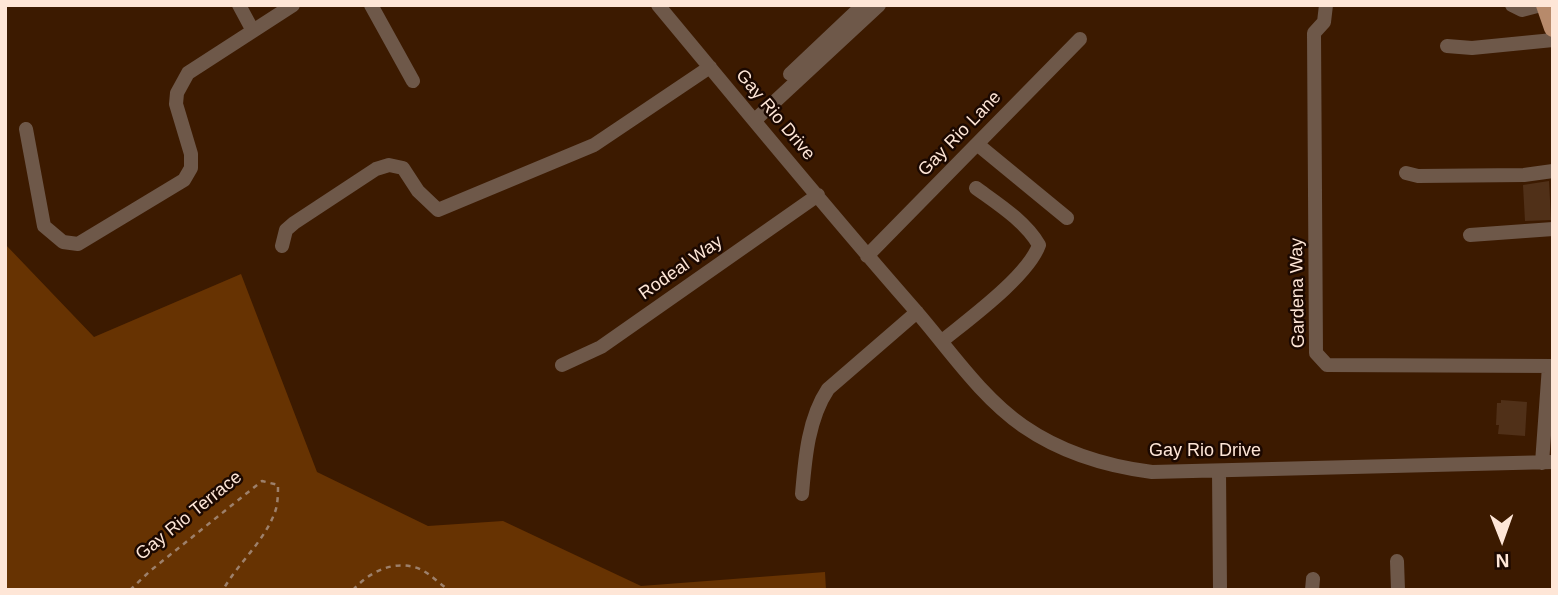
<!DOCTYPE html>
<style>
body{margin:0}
#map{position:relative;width:1558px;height:595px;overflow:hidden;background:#3c1a00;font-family:Helvetica,sans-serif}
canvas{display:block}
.frame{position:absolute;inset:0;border:7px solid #fee6d7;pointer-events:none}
.north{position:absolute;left:1467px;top:504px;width:70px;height:70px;-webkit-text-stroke:5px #1b0800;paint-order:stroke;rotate:179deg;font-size:19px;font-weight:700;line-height:28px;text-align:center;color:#fee6d7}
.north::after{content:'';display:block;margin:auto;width:24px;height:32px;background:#fee6d7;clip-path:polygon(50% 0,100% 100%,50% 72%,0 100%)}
</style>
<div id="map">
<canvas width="1558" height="595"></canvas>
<div class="frame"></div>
<div class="north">N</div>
</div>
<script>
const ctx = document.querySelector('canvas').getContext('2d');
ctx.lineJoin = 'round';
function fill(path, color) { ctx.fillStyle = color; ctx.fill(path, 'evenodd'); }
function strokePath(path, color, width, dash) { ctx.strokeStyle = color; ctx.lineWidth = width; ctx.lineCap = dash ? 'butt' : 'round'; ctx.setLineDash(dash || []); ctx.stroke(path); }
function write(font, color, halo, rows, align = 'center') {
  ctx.font = font + ' Helvetica,sans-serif'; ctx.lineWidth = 5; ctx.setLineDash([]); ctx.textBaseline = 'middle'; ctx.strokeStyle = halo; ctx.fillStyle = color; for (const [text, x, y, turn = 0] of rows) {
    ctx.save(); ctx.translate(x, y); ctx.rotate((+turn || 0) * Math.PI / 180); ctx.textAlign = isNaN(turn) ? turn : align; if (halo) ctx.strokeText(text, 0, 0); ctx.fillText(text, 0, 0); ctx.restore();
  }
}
const green = new Path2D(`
 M5,244L94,337L241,274L317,472L428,526L503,521L641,586L825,572L826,590H5Z`);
const building = new Path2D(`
 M1549,181L1551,220L1525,221L1523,185Z
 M1501,400L1527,402L1525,436L1498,434L1499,425H1496L1497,403H1501Z`);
const path = new Path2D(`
 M130,590L150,571L262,481L278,485C278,493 278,504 275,512C264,542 238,563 223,590
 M353,590C370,571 397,558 422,570C431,575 440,584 449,590`);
const minor = new Path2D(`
 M239,5L253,31
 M371,5L413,81
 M658,5C743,107 827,210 915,310C949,349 980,396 1023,426C1062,453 1105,466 1152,472L1553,462
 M1326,5L1324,22L1314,33L1316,353L1327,365L1553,366
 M1512,5L1522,10L1541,5
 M1447,46L1472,48L1553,40
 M790,74L863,5
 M755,120L879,5
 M26,129L44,226L63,242L78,244L184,180L191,168V154L176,104L177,93L188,73L293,5
 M977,144L1067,218
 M1406,173L1418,176L1524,175L1553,171
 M1470,235L1553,229
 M282,246L286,230L294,223L376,169L389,165L403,168L418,191L438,210L594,145L710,67
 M867,256L1080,39
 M942,341C969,319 1028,276 1039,245C1025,221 998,204 976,188
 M562,365L601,347L818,195
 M1542,463L1549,366
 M1219,471L1220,590
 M802,494C805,459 808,419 828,389L917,312
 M1397,561L1398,590
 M1312,590L1313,579`);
const major = new Path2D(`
 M1545,5L1553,28`);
const streetNames = [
 ["Gay Rio Drive",775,115,50],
 ["Gay Rio Lane",960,134,-46],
 ["Rodeal Way",681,268,-35],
 ["Gardena Way",1298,293,-91],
 ["Gay Rio Drive",1205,451],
 ["Gay Rio Terrace",189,516,-39]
];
fill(green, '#673302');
fill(building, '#503018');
strokePath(path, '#9d806b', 2.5, [5, 5]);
strokePath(minor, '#6e5849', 14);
strokePath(major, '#b78a6b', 18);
write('18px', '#fee6d7', '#1b0800', streetNames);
</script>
